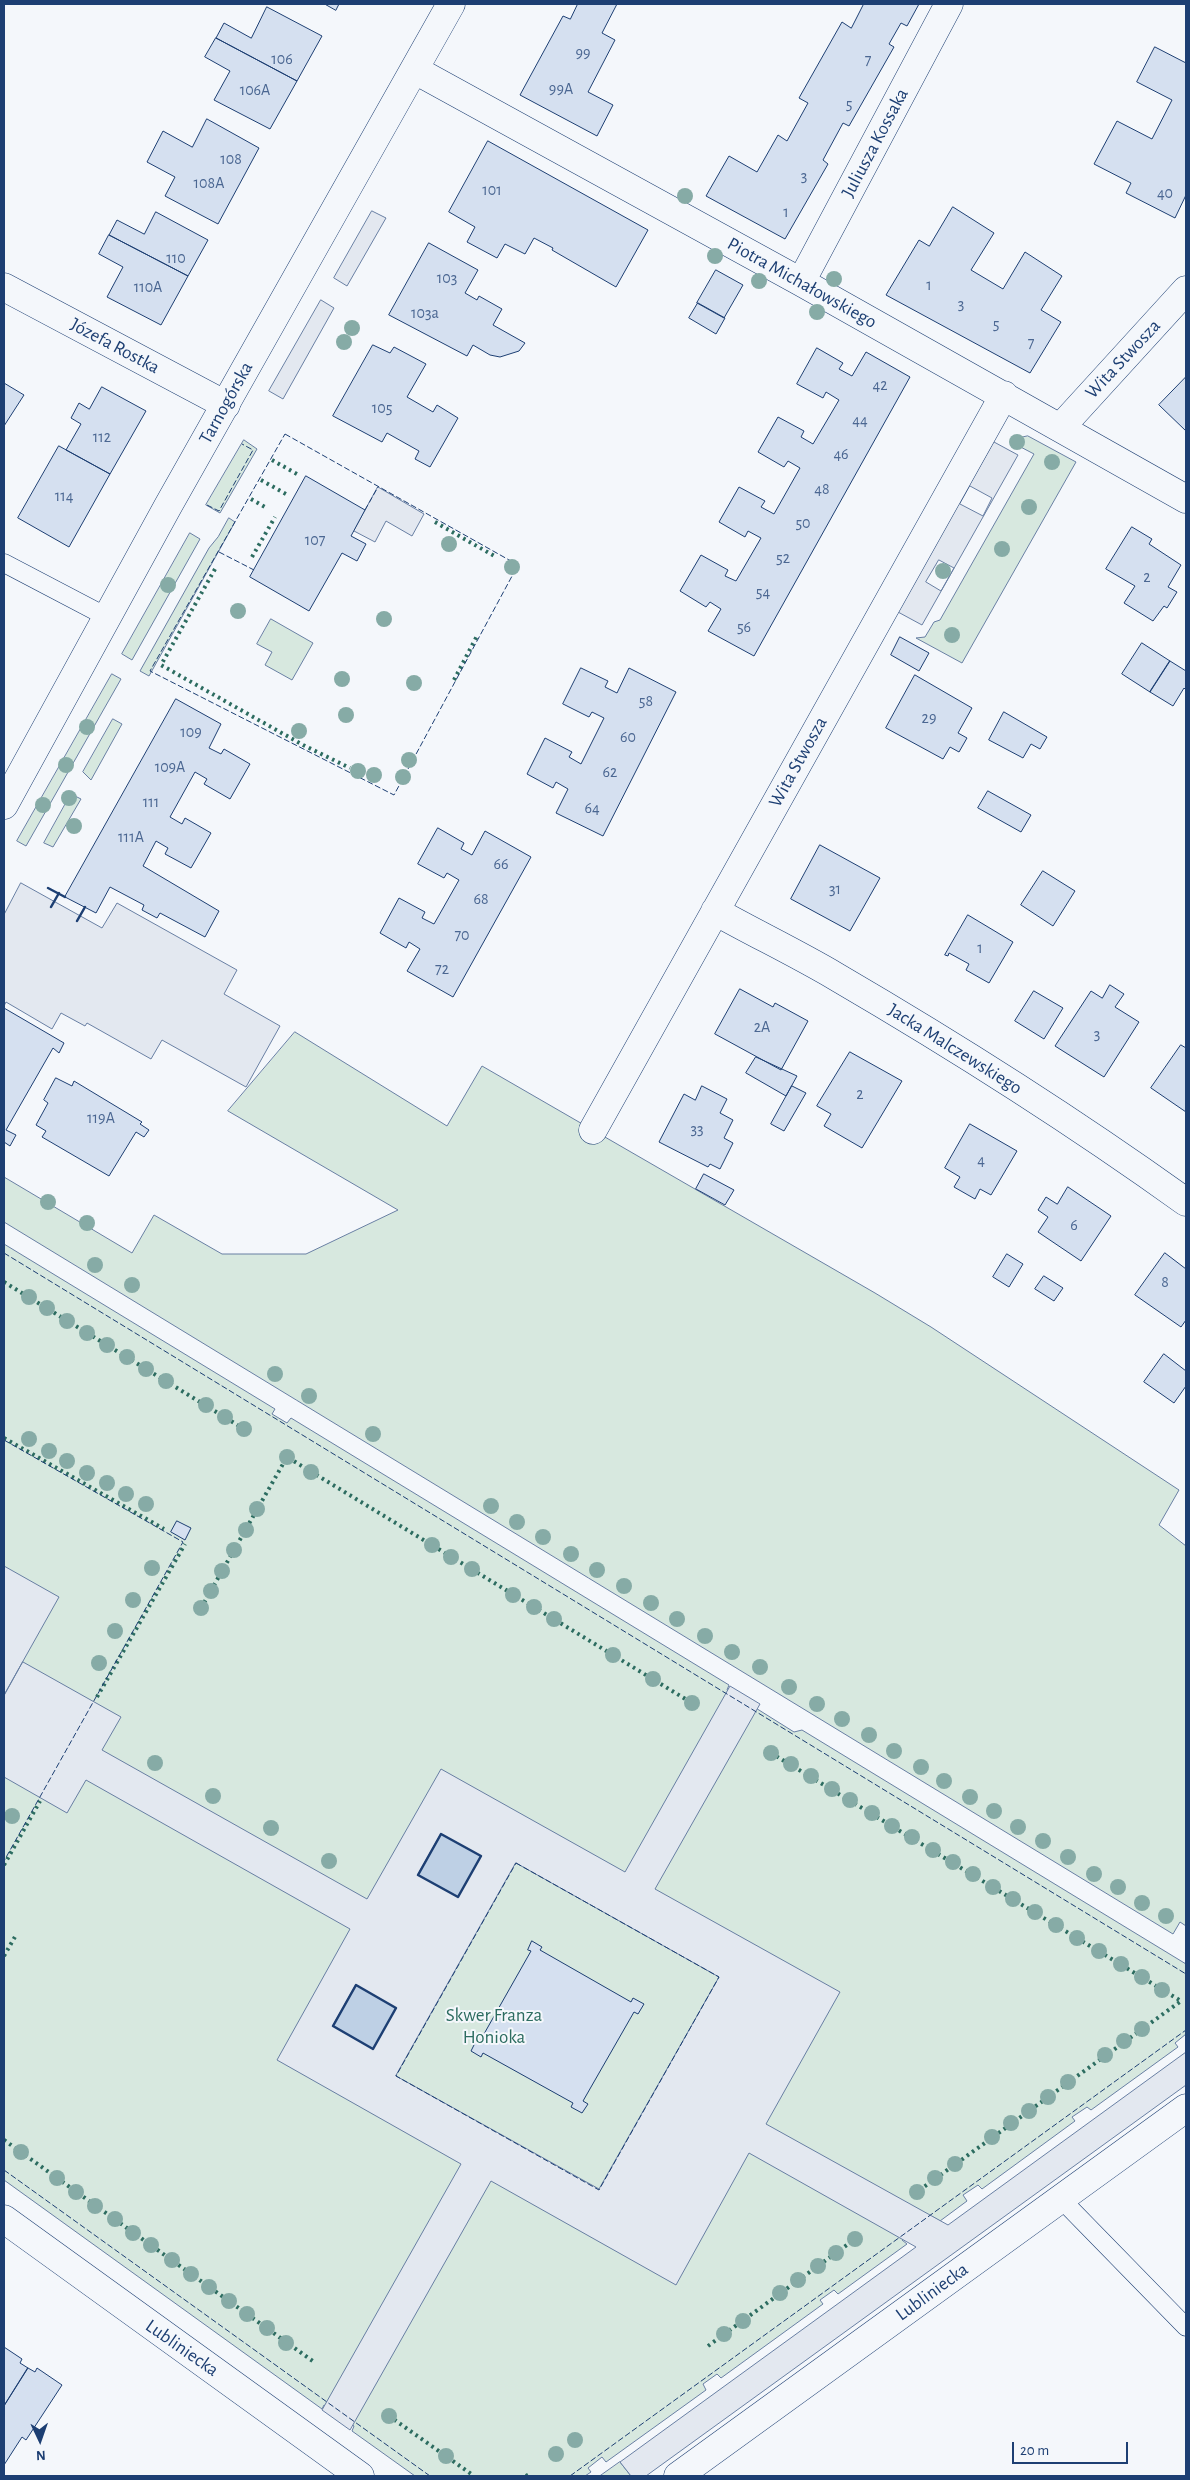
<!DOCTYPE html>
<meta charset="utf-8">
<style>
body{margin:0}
#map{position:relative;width:1190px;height:2480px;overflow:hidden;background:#f4f7fb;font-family:"Alegreya Sans",sans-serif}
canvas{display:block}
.frame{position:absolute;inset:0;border:5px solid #1d3f73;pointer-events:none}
.north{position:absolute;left:15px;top:2415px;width:50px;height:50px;-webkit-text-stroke:4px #f4f7fb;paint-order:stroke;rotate:177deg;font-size:14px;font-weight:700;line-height:20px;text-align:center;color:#1d3f73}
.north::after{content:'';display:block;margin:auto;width:18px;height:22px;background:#1d3f73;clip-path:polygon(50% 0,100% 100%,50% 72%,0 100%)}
.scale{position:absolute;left:1012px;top:2442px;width:116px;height:22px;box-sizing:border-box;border:2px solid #1d3f73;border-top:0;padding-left:6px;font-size:15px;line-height:18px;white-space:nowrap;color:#1d3f73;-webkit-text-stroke:4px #f4f7fb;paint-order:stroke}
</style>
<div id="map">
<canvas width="1190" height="2480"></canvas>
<div class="frame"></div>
<div class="north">N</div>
<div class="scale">20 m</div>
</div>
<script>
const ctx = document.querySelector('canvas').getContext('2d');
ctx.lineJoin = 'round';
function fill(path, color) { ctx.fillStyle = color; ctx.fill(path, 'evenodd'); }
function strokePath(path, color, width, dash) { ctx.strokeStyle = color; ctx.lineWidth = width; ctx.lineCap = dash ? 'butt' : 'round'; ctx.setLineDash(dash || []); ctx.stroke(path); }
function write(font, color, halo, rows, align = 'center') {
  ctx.font = font + ' "Alegreya Sans",sans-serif'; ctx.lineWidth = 4; ctx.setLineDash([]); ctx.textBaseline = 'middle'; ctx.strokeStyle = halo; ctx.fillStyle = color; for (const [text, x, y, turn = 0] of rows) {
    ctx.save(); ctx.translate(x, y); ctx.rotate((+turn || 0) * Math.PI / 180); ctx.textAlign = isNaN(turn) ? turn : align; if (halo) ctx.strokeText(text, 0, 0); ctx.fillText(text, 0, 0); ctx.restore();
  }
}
const green = new Path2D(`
 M1028,436L1076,462L962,663L916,638L925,637L934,622L940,620L1034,454L1013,443L1015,439Z
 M244,440L257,449L220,513L206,505Z
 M229,518L235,522L149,676L140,671L209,548L218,537Z
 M190,533L200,539L132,660L122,654Z
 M271,619L313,643L292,680L265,665L272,652L257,644Z
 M112,674L121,679L26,846L17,841Z
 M113,719L122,724L91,780L83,772Z
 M71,794L81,799L53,847L44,843Z
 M295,1032L447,1126L482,1066L875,1293L931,1327L1179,1490L1159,1525L1186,1546V1926L1180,1922L1173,1934L4,1222V1177L132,1253L154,1215L222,1254H306L398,1210L228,1111Z
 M4,1244L275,1409L272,1414L287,1423L291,1418L729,1685L727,1690L794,1732L802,1730L1186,1964V2034L1175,2043L1178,2047L1091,2110L1087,2107L1072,2117L1075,2121L982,2189L978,2185L963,2195L967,2201L940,2221L933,2217L902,2240L907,2244L838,2294L834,2290L820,2300L823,2304L721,2378L717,2374L703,2384L706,2390L606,2462L602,2457L588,2468L591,2472L585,2476H415L352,2431L354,2426L324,2405L322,2409L4,2180Z
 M620,2462L631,2476H600Z`);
const parking = new Path2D(`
 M372,211L386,218L347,286L334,278Z
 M321,300L334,308L283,399L269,391Z
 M994,442L1018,455L922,625L898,612ZM970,486L992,498L983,516L960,504ZM939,560L954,568L941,591L926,582Z
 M378,487L424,514L412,536L386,521L375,542L354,531Z
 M21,883L102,928L117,903L237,970L224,994L280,1026L246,1087L162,1040L151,1059L87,1023L85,1026L61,1013L52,1029L6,1002L4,1006V915Z
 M4,1566L59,1597L4,1695Z
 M23,1662L121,1717L102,1750L367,1899L441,1769L625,1872L730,1686L760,1704L655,1889L840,1992L766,2124L948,2225L1186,2052V2085L646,2476H631L620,2462L916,2247L749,2153L676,2285L491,2181L350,2430L322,2410L461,2164L277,2060L350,1929L86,1780L67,1813L4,1777V1696ZM516,1863L719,1977L599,2189L396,2076Z`);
const water = new Path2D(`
 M441,1834L481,1856L458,1897L418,1875Z
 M356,1985L396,2008L373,2049L333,2026Z`);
const building = new Path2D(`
 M325,4H339L336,10Z
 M578,4H617L602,33L615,40L588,92L613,105L597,136L520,95L563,16L570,19Z
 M864,4H919L907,26L901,23L889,44L894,47L849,126L843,123L823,160L828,164L785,239L706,196L729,156L757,172L778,135L787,141L808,103L799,98L842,22L851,28Z
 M267,7L322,36L297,81L216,38L224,23L251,38Z
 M216,38L297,81L270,129L214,100L230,71L205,57Z
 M1155,47L1186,63V195L1175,218L1126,193L1131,183L1094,164L1117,121L1152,139L1172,100L1137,82Z
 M207,119L259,148L218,224L165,196L175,177L147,162L163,131L192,147Z
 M488,141L648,230L616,287L552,250L553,248L534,238L525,254L505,244L497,258L467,242L475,227L449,212Z
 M953,207L994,233L971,270L1003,289L1025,252L1062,276L1041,310L1061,322L1030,373L886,295L919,240L929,246Z
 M156,212L208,240L188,276L109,235L117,220L144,234Z
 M109,235L188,276L161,325L107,297L123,267L99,254Z
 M429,243L478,270L465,293L477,300L479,296L502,309L493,325L525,343L519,351L500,357L490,355L473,345L467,356L389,315Z
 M716,270L743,285L724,318L697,303Z
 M698,303L725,318L716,334L689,318Z
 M373,345L390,353L394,347L426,364L407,397L433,412L437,405L458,418L430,467L415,459L419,451L387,433L382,442L333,416Z
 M817,348L843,363L839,369L852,376L866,352L910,377L754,656L708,631L721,609L710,602L706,607L680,591L701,555L728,570L725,576L736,581L761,538L748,531L745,537L719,522L739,487L765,501L761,507L774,514L800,468L788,461L784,467L758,452L778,417L804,431L801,437L813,444L839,400L826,392L823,398L797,384Z
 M1186,377V431L1159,405Z
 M4,383L24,395L4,426Z
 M102,387L146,411L110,474L66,450L81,424L71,418L79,403L89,409Z
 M59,446L110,474L69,547L18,518Z
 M306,476L365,510L351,536L366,544L357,561L342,553L309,611L250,577Z
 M1132,527L1152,539L1149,544L1181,565L1168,587L1177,592L1167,608L1164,606L1153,621L1124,603L1135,586L1106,569Z
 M900,637L929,653L919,671L891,655Z
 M1142,643L1170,661L1150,692L1122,674Z
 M1170,661L1186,671V690L1184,688L1173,706L1150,692Z
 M581,668L608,681L605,687L617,693L629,668L676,692L603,836L556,813L568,789L556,782L553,788L527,774L545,738L572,752L569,757L581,764L604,718L592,712L589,717L563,704Z
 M915,675L972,708L958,733L967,738L959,752L950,747L943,759L886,728Z
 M176,699L221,724L209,748L221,754L224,749L250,764L230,799L204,784L207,779L195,772L170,817L182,824L185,818L211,833L191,868L165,854L168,848L156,841L143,866L219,911L205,937L160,913L157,918L142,910L144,905L110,887L96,913L65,897Z
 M1004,712L1047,737L1040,749L1031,744L1023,758L989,740Z
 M988,791L1031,815L1021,832L978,808Z
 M438,828L464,843L461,849L472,855L485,831L531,857L453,997L407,971L420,949L409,942L406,948L380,933L399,898L425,912L422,918L434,924L459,880L447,873L444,878L418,864Z
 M820,845L880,878L850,931L791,899Z
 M1043,871L1075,891L1053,926L1021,905Z
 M968,915L1013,942L989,983L966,970L969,964L949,953L948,956L945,955Z
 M1110,985L1124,994L1115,1007L1139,1022L1104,1077L1055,1046L1091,991L1102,998Z
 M740,989L773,1007L775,1003L808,1021L781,1070L715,1034Z
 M1034,991L1063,1008L1044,1039L1015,1021Z
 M4,1008L64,1043L59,1053L53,1048L6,1130L16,1135L10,1146L4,1142Z
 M1181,1045L1186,1048V1112L1151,1088Z
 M850,1052L902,1081L862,1148L824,1126L831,1114L817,1106Z
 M756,1057L797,1076L786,1096L746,1073Z
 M56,1078L72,1086L74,1081L142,1122L140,1124L149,1130L144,1137L136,1132L109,1176L42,1137L46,1131L36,1125L48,1103L44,1100Z
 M702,1086L727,1099L720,1113L733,1120L724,1138L733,1143L720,1169L710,1164L708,1167L659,1142L684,1094L695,1100Z
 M792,1086L806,1093L784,1131L771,1124Z
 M970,1124L1017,1151L991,1195L980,1189L975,1199L954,1187L960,1177L945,1168Z
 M704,1174L734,1190L725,1205L696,1189Z
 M1068,1187L1111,1216L1081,1261L1038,1232L1048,1217L1038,1210L1046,1197L1057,1204Z
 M1165,1253L1186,1269V1320L1181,1327L1135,1295Z
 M1007,1254L1023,1264L1009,1287L993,1277Z
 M1044,1276L1063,1288L1054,1301L1035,1289Z
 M1164,1354L1186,1371V1386L1174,1403L1144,1382Z
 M177,1521L191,1528L185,1540L171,1532Z
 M532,1941L542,1947L540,1950L631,2002L633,1998L644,2004L638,2014L634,2012L583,2101L588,2104L582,2113L571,2107L573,2103L483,2053L481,2057L471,2051L477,2039L480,2041L531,1951L528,1950Z
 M4,2347L22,2359L20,2363L28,2368L4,2406Z
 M28,2368L35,2372L37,2368L62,2385L26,2440L22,2437L4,2465V2406Z`);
const lane = new Path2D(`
 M4,563L107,617
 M1061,2199L1186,2327`);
const street = new Path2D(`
 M415,70L801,282L1186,499
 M801,282L949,4
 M4,287L226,405
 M1061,427L1186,290
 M715,911C754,933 796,953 835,976C955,1046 1073,1121 1186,1202
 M593,1130L1004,395`);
const secondary = new Path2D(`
 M4,805L168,506L451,4
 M4,2219L360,2476
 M678,2476L1186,2108`);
const hedge = new Path2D(`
 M272,460L297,474
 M261,480L286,494
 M251,499L265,507
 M435,522L496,557
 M252,557L275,517
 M215,569L161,665L303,745L350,768
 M454,680L478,634
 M4,1282L244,1429
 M4,1438L164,1529
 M201,1608L287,1457L692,1703
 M97,1697L185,1544
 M771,1753L1181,2001L917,2192
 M4,1865L40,1801
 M4,1956L16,1935
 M4,2140L314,2362
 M708,2346L855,2239
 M389,2416L474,2476
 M526,2476L531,2473`);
const fence = new Path2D(`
 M285,434L518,565L394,795L150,671Z
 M207,505L219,511L253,450L242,444
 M365,510L378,487
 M219,552L254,570
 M4,1253L1186,1974
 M4,1440L183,1542L4,1861
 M516,1863L719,1977L599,2190L396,2076Z
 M4,2170L430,2476
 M570,2476L1186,2030`);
const wall = new Path2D(`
 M48,888L65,897
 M51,907L59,893
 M77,921L85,907
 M441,1834L481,1856L458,1897L418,1875Z
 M356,1985L396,2008L373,2049L333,2026Z`);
const trees = [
 [685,196],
 [715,256],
 [834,279],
 [759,281],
 [817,312],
 [352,328],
 [344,342],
 [1017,442],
 [1052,462],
 [1029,507],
 [449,544],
 [1002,549],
 [512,567],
 [943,571],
 [168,585],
 [238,611],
 [384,619],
 [952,635],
 [342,679],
 [414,683],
 [346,715],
 [87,727],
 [299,731],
 [409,760],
 [66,765],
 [358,771],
 [374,775],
 [403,777],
 [69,798],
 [43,805],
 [74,826],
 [48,1202],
 [87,1223],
 [95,1265],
 [132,1285],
 [29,1297],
 [47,1308],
 [67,1321],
 [87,1333],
 [107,1345],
 [127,1357],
 [146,1369],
 [275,1374],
 [166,1381],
 [309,1396],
 [206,1405],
 [225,1417],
 [244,1429],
 [373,1434],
 [29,1439],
 [49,1451],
 [287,1457],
 [67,1461],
 [311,1472],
 [87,1473],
 [107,1483],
 [126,1494],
 [146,1504],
 [491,1506],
 [257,1509],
 [517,1522],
 [246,1530],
 [543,1537],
 [432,1545],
 [234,1550],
 [571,1554],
 [451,1557],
 [152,1568],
 [472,1569],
 [597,1570],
 [222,1571],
 [624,1586],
 [211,1591],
 [513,1595],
 [133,1600],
 [651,1603],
 [534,1607],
 [201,1608],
 [554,1619],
 [677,1619],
 [115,1631],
 [705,1636],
 [732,1652],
 [613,1655],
 [99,1663],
 [760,1667],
 [653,1679],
 [789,1687],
 [692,1703],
 [817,1704],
 [842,1719],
 [869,1735],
 [894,1751],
 [771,1753],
 [155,1763],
 [791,1764],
 [921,1767],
 [811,1776],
 [944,1781],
 [832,1789],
 [213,1796],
 [970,1797],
 [850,1800],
 [994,1811],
 [872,1813],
 [12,1816],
 [892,1826],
 [1018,1827],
 [271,1828],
 [912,1837],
 [1043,1841],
 [933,1850],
 [1068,1857],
 [329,1861],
 [953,1862],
 [973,1874],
 [1094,1874],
 [993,1887],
 [1118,1887],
 [1013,1899],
 [1142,1903],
 [1035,1912],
 [1166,1916],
 [1056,1925],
 [1077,1938],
 [1099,1951],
 [1121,1964],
 [1142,1977],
 [1162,1990],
 [1142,2029],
 [1124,2041],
 [1105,2055],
 [1068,2082],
 [1048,2097],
 [1029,2111],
 [1011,2123],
 [992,2137],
 [21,2152],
 [955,2164],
 [57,2178],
 [935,2178],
 [76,2192],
 [917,2192],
 [95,2206],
 [115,2219],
 [133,2233],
 [855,2239],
 [151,2245],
 [836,2253],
 [172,2260],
 [818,2266],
 [191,2274],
 [798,2280],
 [209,2287],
 [780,2293],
 [229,2301],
 [247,2314],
 [743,2321],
 [267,2328],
 [724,2334],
 [286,2343],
 [389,2416],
 [575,2440],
 [556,2454],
 [446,2456]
];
const numberNames = [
 ["99",583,53],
 ["106",282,59],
 ["7",868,60],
 ["99A",561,89],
 ["106A",255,90],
 ["5",849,104],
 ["108",231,159],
 ["3",804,176],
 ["108A",209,183],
 ["101",492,190],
 ["40",1165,193],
 ["1",786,212],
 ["110",176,258],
 ["103",447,278],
 ["1",929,285],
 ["110A",148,287],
 ["3",961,304],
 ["103a",425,313],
 ["5",996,324],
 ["7",1031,343],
 ["42",880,385],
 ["105",382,408],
 ["44",860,420],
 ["112",102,437],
 ["46",841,454],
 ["48",822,489],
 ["114",64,496],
 ["50",803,523],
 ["107",315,540],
 ["52",783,558],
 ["2",1147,577],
 ["54",763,592],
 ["56",744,627],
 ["58",646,701],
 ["29",929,718],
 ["109",191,732],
 ["60",628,737],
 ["109A",170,767],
 ["62",610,772],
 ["111",151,802],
 ["64",592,808],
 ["111A",131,837],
 ["66",501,864],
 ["31",835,889],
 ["68",481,899],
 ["70",462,935],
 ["1",980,948],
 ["72",442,969],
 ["2A",762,1027],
 ["3",1097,1034],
 ["2",860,1094],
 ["119A",101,1118],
 ["33",697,1129],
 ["4",981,1160],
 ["6",1074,1225],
 ["8",1165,1282]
];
const streetNames = [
 ["Juliusza Kossaka",875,143,-62],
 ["Piotra Michałowskiego",802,283,29],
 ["Józefa Rostka",115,346,28],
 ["Wita Stwosza",1123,359,-47],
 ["Tarnogórska",226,403,-61],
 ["Wita Stwosza",798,762,-61],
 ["Jacka Malczewskiego",955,1049,32],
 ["Lubliniecka",932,2292,-36],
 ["Lubliniecka",182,2348,35]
];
const parkNames = [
 ["Skwer Franza",494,2015],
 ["Honioka",494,2037]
];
fill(green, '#d7e8df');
strokePath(green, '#687fa3', 1);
fill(parking, '#e3e8f0');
strokePath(parking, '#687fa3', 1);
fill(water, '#bed0e5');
strokePath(water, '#687fa3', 1);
fill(building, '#d5e0f0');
strokePath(building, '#1d3f73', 1);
strokePath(lane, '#1d3f73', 19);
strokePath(street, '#1d3f73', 29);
strokePath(secondary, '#1d3f73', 29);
strokePath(lane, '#f4f7fb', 18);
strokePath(street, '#f4f7fb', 28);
strokePath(secondary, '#f4f7fb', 28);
strokePath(hedge, '#2c6c60', 4, [2.5, 4]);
strokePath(fence, '#1d3f73', 1, [6, 2.5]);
strokePath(wall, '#1d3f73', 2.5);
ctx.fillStyle = '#86aba6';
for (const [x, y] of trees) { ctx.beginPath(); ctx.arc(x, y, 8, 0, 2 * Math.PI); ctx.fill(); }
write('16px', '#4b6792', null, numberNames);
write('19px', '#1d3f73', '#f4f7fb', streetNames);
write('19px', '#2c6c60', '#f4f7fb', parkNames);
</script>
